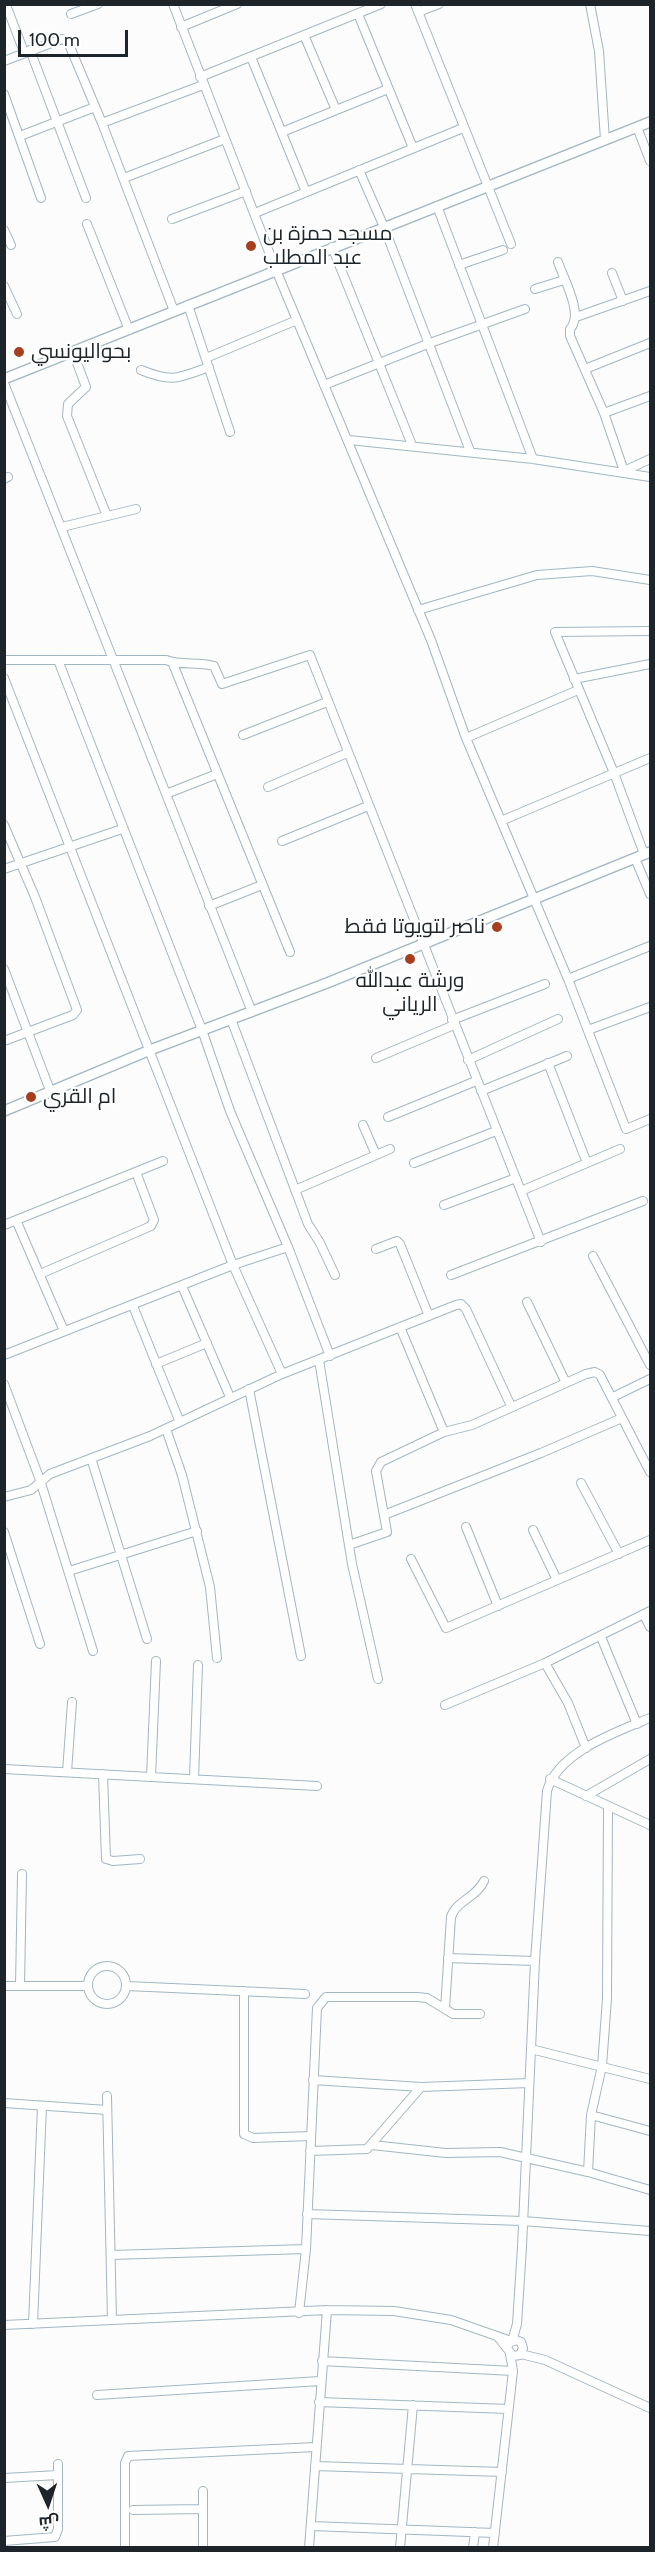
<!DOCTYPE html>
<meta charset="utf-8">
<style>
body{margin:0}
#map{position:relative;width:655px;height:2552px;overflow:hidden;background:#fcfcfc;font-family:Cabin,Cairo,sans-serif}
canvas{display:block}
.frame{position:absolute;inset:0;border:6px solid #1d252a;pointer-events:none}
.north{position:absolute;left:18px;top:2474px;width:60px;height:60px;-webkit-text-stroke:4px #fff;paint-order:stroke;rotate:177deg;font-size:16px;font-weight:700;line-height:24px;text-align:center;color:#1d252a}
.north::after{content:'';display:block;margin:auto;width:21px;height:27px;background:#1d252a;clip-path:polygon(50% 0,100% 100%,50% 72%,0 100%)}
.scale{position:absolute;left:18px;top:30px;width:110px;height:27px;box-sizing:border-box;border:3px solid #1d252a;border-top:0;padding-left:8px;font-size:18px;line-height:21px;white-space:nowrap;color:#1d252a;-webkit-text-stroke:4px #fff;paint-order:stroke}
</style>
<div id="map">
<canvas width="655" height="2552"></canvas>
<div class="frame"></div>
<div class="north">ش</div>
<div class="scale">100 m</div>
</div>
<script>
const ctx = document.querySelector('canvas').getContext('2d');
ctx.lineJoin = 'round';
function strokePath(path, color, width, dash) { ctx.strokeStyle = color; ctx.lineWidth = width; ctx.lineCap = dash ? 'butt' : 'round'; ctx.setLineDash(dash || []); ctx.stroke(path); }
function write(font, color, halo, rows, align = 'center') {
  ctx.font = font + ' Cabin,Cairo,sans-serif'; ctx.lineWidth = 4.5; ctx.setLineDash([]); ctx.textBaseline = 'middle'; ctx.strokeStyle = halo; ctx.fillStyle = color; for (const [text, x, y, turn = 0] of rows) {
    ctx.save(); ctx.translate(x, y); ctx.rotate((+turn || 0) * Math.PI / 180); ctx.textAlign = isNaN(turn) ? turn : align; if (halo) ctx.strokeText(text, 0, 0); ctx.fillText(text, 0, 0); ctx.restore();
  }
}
const minor = new Path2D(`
 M173,4L276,270L431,640L466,738L568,979L626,1129L650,1119
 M415,4L511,244
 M590,4L599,51L605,140
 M6,5L24,52
 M418,12L439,4
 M71,14L98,4
 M358,14L413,148
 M181,27L237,4
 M304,35L336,110
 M30,50L86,198
 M251,57L306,192
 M4,61L62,39L68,42L102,123L174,311
 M200,77L381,4
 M4,94L41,198
 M102,123L203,85
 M637,127L650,161
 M282,132L388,89
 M20,136L95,107
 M359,170L384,227L470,451
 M124,178L225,139
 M437,206L533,459
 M255,213L463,128
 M172,219L246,191
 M87,224L129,330
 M4,230L11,245
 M332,247L412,445
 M558,262C564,280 584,314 570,329V336L604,413L624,471
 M459,265L503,250
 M612,273L623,301
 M4,286L17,314
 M535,289L564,280
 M188,305L230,432
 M576,317L650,291
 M73,352L86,387L68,404L67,416L107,516
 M206,358L297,320
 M585,369L650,343
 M141,370C173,383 178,378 209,367
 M4,383L252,1012
 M324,385L430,343L525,309
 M604,413L650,396
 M349,440L533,459L650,477
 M622,472L650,459
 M4,479L8,477
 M62,527L136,509
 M418,610L537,575L592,571L650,580
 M4,660H166C181,666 198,661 214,666L222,684L310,655L541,1242
 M58,660L202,1030L230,1111L288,1247L330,1356
 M173,664L290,952
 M4,678L233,1265L282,1374
 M574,679L650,664
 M243,735L327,702
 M466,738L578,690
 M268,787L347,753
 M166,794L217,774
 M501,821L650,758
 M4,825L35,897L77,1010L73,1015L4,1041
 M282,841L368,806
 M644,854L614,773L555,632L650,631
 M635,858L650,894
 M4,869L122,829
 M209,906L262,885
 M4,969L51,1093
 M568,979L650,946
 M231,1019L308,1224L320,1243L335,1275
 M452,1020L545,984
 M588,1030L650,1007
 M376,1058L454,1025
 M468,1060L558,1019
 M548,1063L587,1163
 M481,1091L567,1056
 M388,1117L476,1081
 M363,1125L376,1155
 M414,1163L496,1131
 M295,1190L390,1149
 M521,1191L620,1149
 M444,1205L516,1178
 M16,1220L64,1331
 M4,1225L163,1161
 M376,1249L397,1241L400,1244L429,1316
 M593,1256L650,1365
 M40,1274L151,1226L154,1220L136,1172
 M451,1275L643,1201
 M182,1286L230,1397
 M527,1302L566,1383
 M133,1306L179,1420
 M400,1327L444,1432
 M4,1355L233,1265L288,1247
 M319,1360L352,1564L378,1679
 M156,1364L207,1343
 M4,1384L40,1480L93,1651
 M249,1389L301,1656
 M613,1397L650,1379
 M166,1429L182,1475L210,1587L217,1658
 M91,1458L147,1639
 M581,1483L619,1554
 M4,1497L31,1490L50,1474L150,1436L282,1374L456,1305L461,1304L466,1309L511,1406
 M384,1515L541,1453L622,1418
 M466,1527L498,1606
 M533,1530L557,1580
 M4,1532L40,1644
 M349,1545L387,1532L376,1471L381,1462L444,1432L472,1425L586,1374L595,1372L600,1375L650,1472
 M411,1559L446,1628L650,1540
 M69,1571L197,1531
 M644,1615L650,1627
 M601,1637L637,1724
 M545,1663L568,1703L586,1748
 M445,1705L545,1663L650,1611
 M4,1769L317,1786
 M67,1772L72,1702
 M103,1774L106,1859L113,1861L140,1859
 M151,1777L156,1661
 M194,1779L198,1665
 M550,1779L650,1825
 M586,1796L650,1759
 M448,1958L535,1961
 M88 1985a19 19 0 1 1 38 0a19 19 0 1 1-38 0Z
 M4,1986H88
 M20,1986L22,1874
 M127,1986L305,1994
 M244,1991V2134L253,2138L311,2136
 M480,2014H453L445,2009L451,1917C456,1901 477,1897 484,1881
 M531,2049L650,2079
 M313,2080L421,2087L529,2083
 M107,2096L112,2320
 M4,2103L107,2110
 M591,2115L650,2131
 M372,2145L446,2153L500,2152L588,2172L650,2190
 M310,2151L367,2149L421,2087
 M588,2172L591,2115L602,2066L607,1999L608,1807
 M307,2214L523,2221L650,2231
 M111,2255L306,2249
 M299,2313L306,2249L317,2008L326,1997H417L427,1998L445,2009
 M33,2324L42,2106
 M4,2325L327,2310L394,2311L451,2320L511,2341
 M498,2337L513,2356L520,2355L523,2348L521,2342L516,2340L509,2343L507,2348
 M512,2341L517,2324L522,2247L535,1961L547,1791C558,1752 616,1732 650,1718
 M521,2354L545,2360L650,2408
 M322,2361L513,2371
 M97,2395L320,2381
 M319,2402L508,2409
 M315,2466L502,2472
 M4,2478L58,2475
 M133,2510L203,2509
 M311,2526L495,2533
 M4,2541L55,2537L58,2529V2464
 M125,2548V2463L128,2456L316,2447
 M203,2548V2491
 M309,2548L327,2310
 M400,2548L413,2405
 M473,2548L475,2532
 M493,2548L513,2371L510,2354`);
const tertiary = new Path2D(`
 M4,379L650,122
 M4,1111L150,1050L327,983L650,852`);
const markers = [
 [251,246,6,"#a63f1f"],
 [19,352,6,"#a63f1f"],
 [497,927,6,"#a63f1f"],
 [410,959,6,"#a63f1f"],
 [31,1097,6,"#a63f1f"]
];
const poiNames = [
 ["مسجد حمزة بن",263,234],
 ["عبد المطلب",263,258],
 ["بحواليونسي",31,352],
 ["ناصر لتويوتا فقط",485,927,"right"],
 ["ورشة عبدالله",410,981,"center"],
 ["الرياني",410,1005,"center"],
 ["ام القري",43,1097]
];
strokePath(minor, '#a2b6c3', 10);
strokePath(tertiary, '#a2b6c3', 12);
strokePath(minor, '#fff', 8);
strokePath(tertiary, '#fff', 9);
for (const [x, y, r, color] of markers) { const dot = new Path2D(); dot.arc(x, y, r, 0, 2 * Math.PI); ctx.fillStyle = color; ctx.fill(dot); strokePath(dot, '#fff', 2); }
write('21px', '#1d252a', '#fff', poiNames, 'left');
</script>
